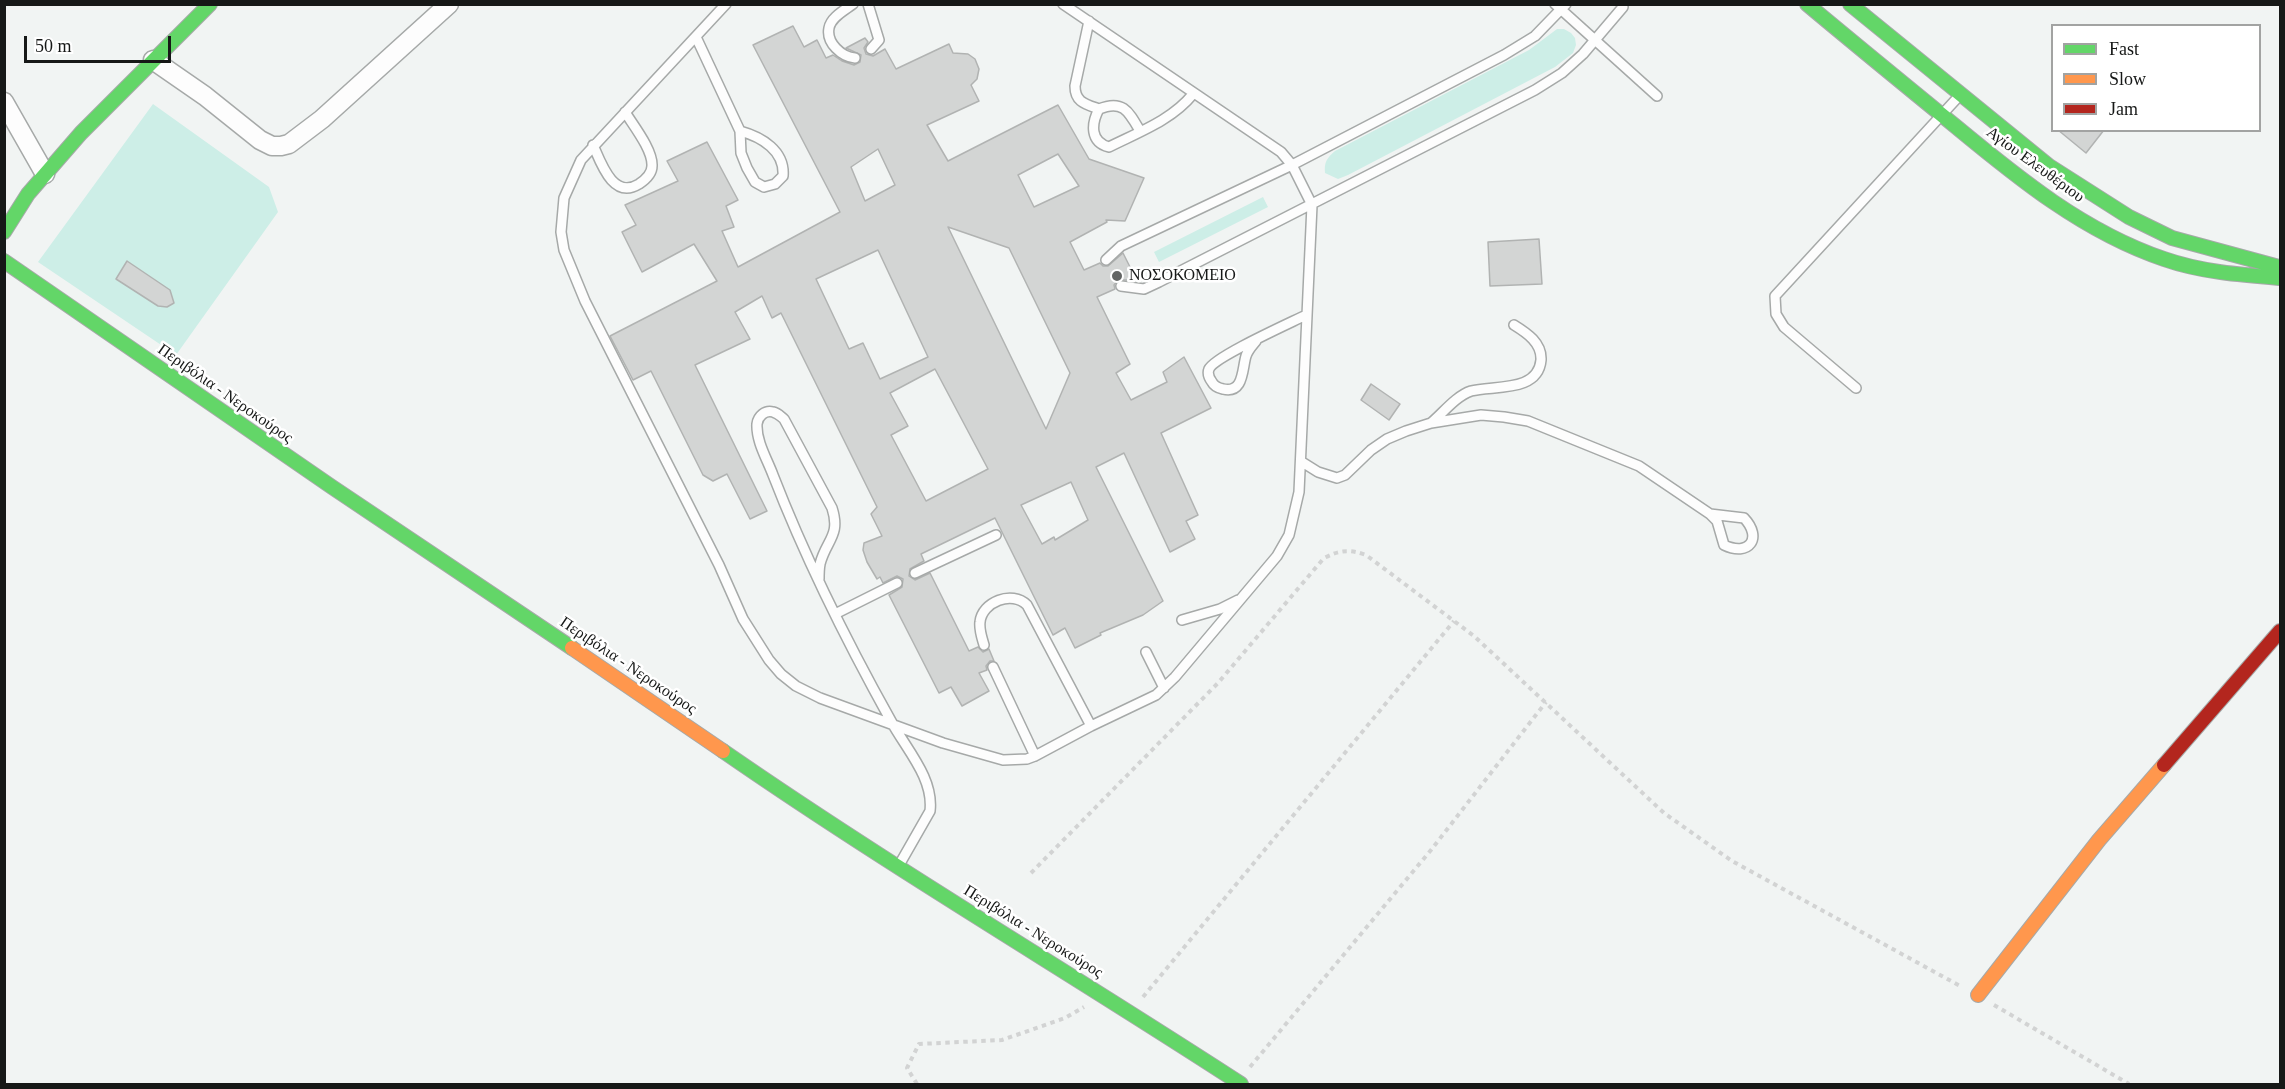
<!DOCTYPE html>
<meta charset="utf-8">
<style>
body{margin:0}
#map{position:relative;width:2285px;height:1089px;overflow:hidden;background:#f1f4f3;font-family:Georgia,serif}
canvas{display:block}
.frame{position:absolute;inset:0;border:6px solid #161817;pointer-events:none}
.legend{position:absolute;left:2051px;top:24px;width:210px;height:108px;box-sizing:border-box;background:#fff;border:2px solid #a2a3a2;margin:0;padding:8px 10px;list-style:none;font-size:18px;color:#161817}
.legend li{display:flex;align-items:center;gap:12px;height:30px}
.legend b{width:30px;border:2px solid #a2a3a2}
.scale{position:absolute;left:24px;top:36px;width:147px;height:27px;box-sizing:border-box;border:3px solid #161817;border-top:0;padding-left:8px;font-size:18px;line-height:21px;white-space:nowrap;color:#161817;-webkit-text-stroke:4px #fff;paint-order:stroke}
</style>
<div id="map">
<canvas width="2285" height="1089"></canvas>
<div class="frame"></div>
<ul class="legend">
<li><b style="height:8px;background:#63d668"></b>Fast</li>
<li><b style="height:8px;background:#ff974d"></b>Slow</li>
<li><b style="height:8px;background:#b3261e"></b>Jam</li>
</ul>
<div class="scale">50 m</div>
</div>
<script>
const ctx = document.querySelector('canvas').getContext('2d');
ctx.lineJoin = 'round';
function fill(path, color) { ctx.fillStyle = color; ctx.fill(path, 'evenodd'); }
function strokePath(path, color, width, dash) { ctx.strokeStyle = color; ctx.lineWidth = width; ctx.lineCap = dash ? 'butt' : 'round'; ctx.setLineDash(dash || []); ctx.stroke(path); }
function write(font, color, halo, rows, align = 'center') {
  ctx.font = font + ' Georgia,serif'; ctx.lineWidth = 5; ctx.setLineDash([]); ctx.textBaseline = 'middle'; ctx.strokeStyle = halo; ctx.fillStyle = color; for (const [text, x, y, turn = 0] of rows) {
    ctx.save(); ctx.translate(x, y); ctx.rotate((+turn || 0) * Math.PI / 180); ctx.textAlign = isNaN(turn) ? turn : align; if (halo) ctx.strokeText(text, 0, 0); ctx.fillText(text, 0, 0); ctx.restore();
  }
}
const green = new Path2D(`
 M1557,29H1564L1571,33L1575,38L1576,45L1573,53L1555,67L1348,175L1338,179L1325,173C1324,162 1327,158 1335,151L1529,50Z
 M153,104L269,187L278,212L176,355L38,262Z
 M1263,197L1268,207L1159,262L1154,252Z`);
const building = new Path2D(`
 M793,26L804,47L817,40L826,58L833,55L842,61L854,65L860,62L861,55L846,48L865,38L868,42L864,48L866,54L873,56L885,49L896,69L949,44L953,53L968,54L975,59L979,69L977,79L971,85L979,101L927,125L948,161L1058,105L1089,159L1144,178L1125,221L1106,220L1107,222L1070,242L1084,270L1100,263L1103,266H1108L1123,253L1135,277L1130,280H1118L1114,285L1115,289L1097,297L1130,364L1116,373L1131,400L1167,382L1163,372L1184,357L1211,408L1161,433L1198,515L1186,521L1195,539L1170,552L1124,453L1096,467L1163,601L1143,615L1100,633L1101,635L1075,648L1065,628L1053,635L995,518L921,554L924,561L910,569L909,576L915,580L930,573L969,651L978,647L983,652L989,649L994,661H990L986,666L987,670L979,673L989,691L962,706L951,687L939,693L889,595L902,587L903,579L897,576L883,583L880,577L877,579L867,562L863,550L864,543L882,536L871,514L877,507L781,313L772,318L762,296L735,312L750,339L695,365L767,511L750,519L727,474L713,481L703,475L651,371L633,380L610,336L717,281L694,244L642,272L622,232L636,225L625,205L678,181L667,161L707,142L738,200L726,206L734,227L722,231L738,267L840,212L753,45ZM878,149L895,185L865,201L851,167ZM1058,154L1079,186L1034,207L1018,175ZM948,227L1009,248L1070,373L1046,429ZM878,250L928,357L880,379L863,343L849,349L816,279ZM935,369L988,469L926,501L891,435L908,426L890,393ZM1071,482L1088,520L1055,540L1054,537L1042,544L1021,505Z
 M2058,130H2104L2086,153Z
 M1539,239L1542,284L1490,286L1488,242Z
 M127,261L170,290L174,303L167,307L158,306L116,279Z
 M1371,384L1400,404L1389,420L1361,400Z`);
const path = new Path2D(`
 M1031,873L1218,683L1324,558C1340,550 1349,549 1366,555L1474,636L1664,813L1732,861L1962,987
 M1143,997L1454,621
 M1994,1005L2129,1084
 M1250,1067L1431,850L1546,702
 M917,1084L907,1068L919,1044L1002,1040L1065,1018L1084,1007`);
const lane = new Path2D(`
 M726,4L581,160L564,198L561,232L564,250L585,301L719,565L743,619L769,660L781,674L796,686L820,698L943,743L1003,760L1027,759L1035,756L1091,726L1156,695L1175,677L1277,556L1289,535L1299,492L1312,205L1292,165L1281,152L1063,4
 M853,4C845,10 831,17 829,28C826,43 842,57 855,58
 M868,4L879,40L871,49
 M1555,4L1657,96
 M1089,21L1075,86C1075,102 1085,104 1099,109
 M696,37L740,131L741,153L747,168L755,182L764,187L775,184L783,176C785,151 762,137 740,131
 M1140,131C1129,112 1123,99 1099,109C1091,124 1090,142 1109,147C1139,132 1172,120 1193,94
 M593,145C601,163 613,200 639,184C645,180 652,174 652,166C653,150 633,125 625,112
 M1106,260L1121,246L1292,165L1504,55L1535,36L1566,4
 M1121,286L1144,289L1159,282L1535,90L1562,73L1583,54L1623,7
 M1256,341C1252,346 1248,350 1246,356C1242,369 1244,394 1223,389C1218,388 1214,386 1212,382C1209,378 1207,374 1209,369C1214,357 1290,323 1306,315
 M1856,388L1784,327L1776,314L1775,296L1960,95
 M1431,423C1443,413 1456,396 1471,391C1493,385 1538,393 1541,360C1542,343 1527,333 1514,325
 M1302,462L1318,472L1337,478L1345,475L1371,450L1387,439L1406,431L1431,423L1481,415L1504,417L1528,421L1639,466L1710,514L1717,521L1724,545C1749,557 1763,538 1744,518L1710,514
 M915,573L996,535
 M819,579C819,574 819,569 820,564C826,540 841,536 832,508L784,419C780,416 778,413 773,412C765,410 758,416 757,424C756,441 767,459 773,475C806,560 847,642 891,721C906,749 934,778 930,811L898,867
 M835,614L897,583
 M1182,620L1220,609L1238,600
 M984,645C982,638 979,630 980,622C982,602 1012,590 1027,605L1091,726
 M1146,652L1164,688
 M993,667L1035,756`);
const street = new Path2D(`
 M153,60L205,96L260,140L272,146H281L289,144L322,119L449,4
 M4,102L45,174`);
const fast = new Path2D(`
 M1807,4C1856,45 1905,85 1954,125C2018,178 2084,232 2164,259C2201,272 2241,275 2280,278
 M1850,4L2049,166L2129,217L2172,238L2279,267
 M4,232L28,194L81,133L210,4
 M4,261L332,487L572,648
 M723,751C892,868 1069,972 1241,1084`);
const slow = new Path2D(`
 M572,648L723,751
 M1978,995L2099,840L2164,765`);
const jam = new Path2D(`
 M2164,765L2280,631`);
const markers = [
 [1117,276,6,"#636564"]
];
const streetNames = [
 ["Αγίου Ελευθέριου",2035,165,36],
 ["Περιβόλια - Νεροκούρος",225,394,35],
 ["Περιβόλια - Νεροκούρος",628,666,34],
 ["Περιβόλια - Νεροκούρος",1033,932,32]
];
const poiNames = [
 ["ΝΟΣΟΚΟΜΕΙΟ",1129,276]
];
fill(green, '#cdeee7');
fill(building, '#d3d5d4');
strokePath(building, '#b1b3b2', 1.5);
strokePath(lane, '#a6a9a8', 12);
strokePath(street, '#a6a9a8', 21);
strokePath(fast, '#a6a9a8', 16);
strokePath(slow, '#a6a9a8', 16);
strokePath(jam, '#a6a9a8', 16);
strokePath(path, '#d2d3d3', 4, [4.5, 4.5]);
strokePath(lane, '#fdfdfd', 9);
strokePath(street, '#fdfdfd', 18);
strokePath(fast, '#63d668', 14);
strokePath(slow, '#ff974d', 14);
strokePath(jam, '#b3261e', 14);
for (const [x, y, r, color] of markers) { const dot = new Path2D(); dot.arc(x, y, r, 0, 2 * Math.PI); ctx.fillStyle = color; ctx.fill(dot); strokePath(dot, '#fff', 2); }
write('16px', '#161817', '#fff', streetNames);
write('16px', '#161817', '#fff', poiNames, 'left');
</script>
